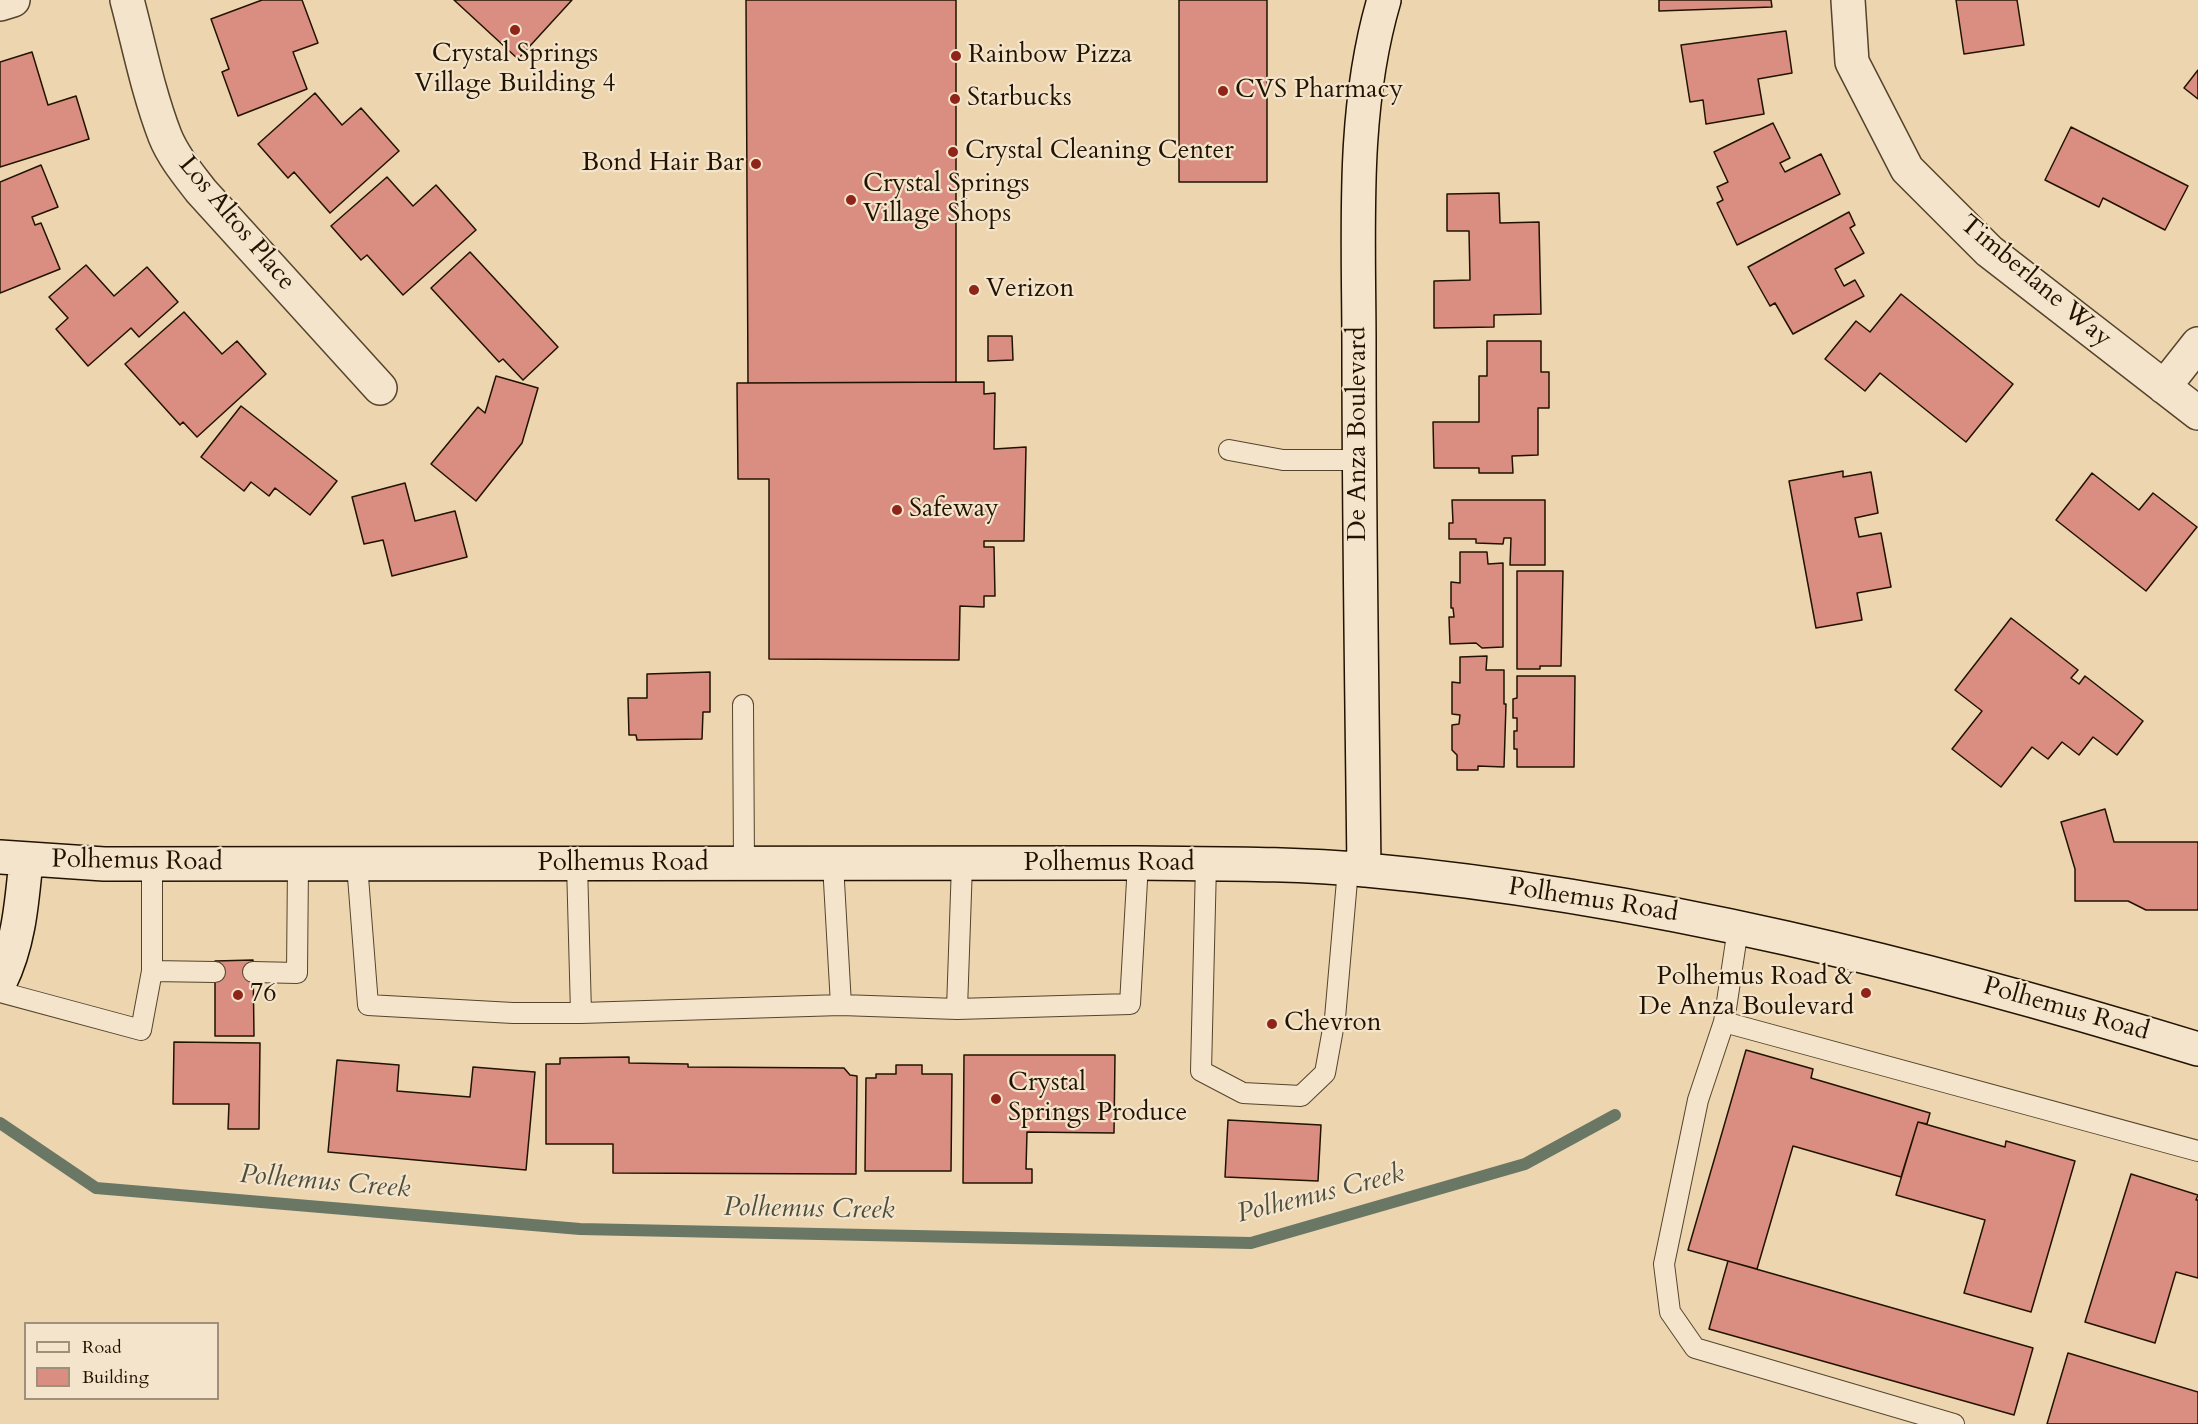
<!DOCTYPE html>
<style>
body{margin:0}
#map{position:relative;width:2198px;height:1424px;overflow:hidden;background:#edd6af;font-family:Cardo,serif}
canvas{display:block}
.legend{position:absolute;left:24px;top:1322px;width:195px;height:78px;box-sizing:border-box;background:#f3e4cb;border:2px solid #9f907a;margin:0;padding:8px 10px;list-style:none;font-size:18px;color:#221300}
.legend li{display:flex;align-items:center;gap:12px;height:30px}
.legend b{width:30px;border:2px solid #9f907a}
</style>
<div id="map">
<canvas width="2198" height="1424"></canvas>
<ul class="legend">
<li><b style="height:8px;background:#f3e4cb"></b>Road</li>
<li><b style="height:16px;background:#da8e81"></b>Building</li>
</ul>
</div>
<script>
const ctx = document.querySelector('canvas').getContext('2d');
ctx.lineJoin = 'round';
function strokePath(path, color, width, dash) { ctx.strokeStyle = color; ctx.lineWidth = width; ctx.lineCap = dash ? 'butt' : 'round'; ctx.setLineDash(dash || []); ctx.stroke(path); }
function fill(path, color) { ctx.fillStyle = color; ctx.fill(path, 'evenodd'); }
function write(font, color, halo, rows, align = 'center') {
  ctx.font = font + ' Cardo,serif'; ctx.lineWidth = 4.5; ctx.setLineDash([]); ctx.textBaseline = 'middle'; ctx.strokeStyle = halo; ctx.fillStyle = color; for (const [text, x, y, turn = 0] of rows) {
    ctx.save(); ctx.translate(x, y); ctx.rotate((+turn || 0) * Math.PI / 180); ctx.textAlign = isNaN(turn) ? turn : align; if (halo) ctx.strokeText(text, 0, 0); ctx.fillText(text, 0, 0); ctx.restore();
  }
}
const stream = new Path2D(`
 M0,1123L96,1188L580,1229L1251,1243L1525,1164L1615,1115`);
const building = new Path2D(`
 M262,0H302L318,43L293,52L307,89L238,116L222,72L229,69L211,19Z
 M454,0H572L518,59Z
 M746,0H956V382L748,383Z
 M1179,0H1267V182H1179Z
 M1659,0H1771L1772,7L1659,11Z
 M1956,0H2017L2024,45L1964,54Z
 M1786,31L1792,73L1758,79L1764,114L1706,124L1703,100L1690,102L1681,45Z
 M32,52L48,105L76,96L89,139L0,167V62Z
 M2198,70V99L2184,88Z
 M315,93L342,125L361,108L399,151L330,213L294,172L288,178L258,144Z
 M1773,123L1790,158L1780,163L1785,172L1821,154L1840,194L1737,245L1717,203L1723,200L1717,187L1728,182L1714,152Z
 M2071,127L2188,186L2165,230L2103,198L2099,207L2045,180Z
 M41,165L58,207L32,217L35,225L41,223L60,269L0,293V182Z
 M387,177L413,206L436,185L476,230L403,295L367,255L361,260L331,226Z
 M1499,193L1500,223L1539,222L1541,314L1494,315V327L1434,328V281L1470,280L1469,231H1447V194Z
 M1849,212L1855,225L1850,228L1864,253L1835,269L1844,286L1855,280L1864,296L1793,334L1775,303L1770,306L1748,267Z
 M470,252L558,347L523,380L503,359L499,362L431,288Z
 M86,265L114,296L147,267L178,302L139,337L131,328L88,366L56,329L68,318L49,297Z
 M1901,294L2013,384L1966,442L1880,373L1865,391L1825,359L1856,321L1870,332Z
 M184,312L222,354L237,341L266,374L197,437L183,422L180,425L125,364Z
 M988,336H1012L1013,360L988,361Z
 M1487,341H1541V372H1549V408H1538V455L1512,456L1513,473H1479V468H1434L1433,422H1479V376H1487Z
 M496,376L538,388L522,443L476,501L431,464L478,407L485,413Z
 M984,382V394L995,393L994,449L1026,447L1024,541H984V547H994L995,596H984V607L960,606L959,660L769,659V479H738L737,383Z
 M241,406L337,481L310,515L275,488L269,496L251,482L244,491L201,457Z
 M1843,471V477L1871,472L1878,513L1855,518L1859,537L1881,533L1891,587L1857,593L1862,620L1816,628L1789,481Z
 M2092,473L2139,510L2153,493L2197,527L2146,591L2056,520Z
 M405,483L415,521L455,511L467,557L392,576L383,540L364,544L352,497Z
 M1452,500H1545V565H1510L1511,538H1504L1503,544L1476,543V539H1449V523H1453Z
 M1460,552H1487L1488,564L1503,563V647L1482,648L1476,643L1450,644L1449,617H1454L1453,608H1451V582L1460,583Z
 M1517,571H1563L1561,666H1540V669H1517Z
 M2011,618L2078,670L2071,678L2079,684L2085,676L2143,721L2117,755L2093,737L2079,755L2062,742L2048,759L2032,747L2001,787L1952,749L1982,711L1955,690Z
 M1487,656L1486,670H1504V704H1506L1504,767L1478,766V770H1457V755L1452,750V725L1459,724L1460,715L1452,714V682L1460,683V657Z
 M710,672V712H703L702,739L637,740L636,735H629L628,698H647V674Z
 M1517,676H1575L1574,767H1517V749H1514V731H1517V718H1513V699L1517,698Z
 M2105,809L2114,842H2198V910H2146L2128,901H2075V869L2061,822Z
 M253,960L254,1036H215V961Z
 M174,1042L260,1043L259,1129H228L229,1104H173Z
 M1746,1050L1813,1069L1811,1078L1930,1113L1927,1124L1918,1122L1901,1177L1793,1146L1757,1269L1688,1250Z
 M964,1055H1115L1114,1133L1027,1132L1026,1169H1032V1183H963Z
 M629,1057V1063L688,1064V1067L844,1068L850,1075L857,1076L856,1174L613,1173V1144H546V1064H560V1058Z
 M337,1060L399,1065L397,1091L470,1097L473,1067L535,1072L526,1170L328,1152Z
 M896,1065H922V1074H952L951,1171H865L866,1078H876V1074H896Z
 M1228,1120L1321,1125L1318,1181L1225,1177Z
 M1918,1122L2005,1147L2006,1141L2075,1161L2031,1312L1964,1293L1985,1220L1896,1195Z
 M2131,1174L2198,1195L2196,1200H2198V1278L2176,1272L2155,1343L2085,1322Z
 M1728,1261L2033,1348L2014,1415L1709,1329Z
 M2068,1353L2198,1392V1424H2047Z`);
const lane = new Path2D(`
 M1229,450L1283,460H1359
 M743,705L744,864
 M152,864V971L215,972
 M357,864L368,1005L513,1013H581L577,864
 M1206,864L1201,1071L1243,1093L1301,1096L1325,1073L1335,1018L1348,869
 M1738,928L1724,1022L2198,1151
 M253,972L297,973L298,864
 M0,992L141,1030L152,971
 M841,1005L957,1009L962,864
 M957,1009L1130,1004L1138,863
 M581,1013L841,1005L833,864
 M1724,1022L1698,1100L1664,1264L1670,1312L1695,1348L1954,1424`);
const street = new Path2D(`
 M127,0C139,45 148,92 165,136C173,156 188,174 201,191L380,388
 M1848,0L1852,62L1907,169L1989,251L2198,413
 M0,4L13,0
 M2164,387L2198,344`);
const secondary = new Path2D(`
 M0,857L104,864L1138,863C1213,864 1290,863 1366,870C1649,896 1926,966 2198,1049
 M1364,870C1362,696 1359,522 1359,347C1359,232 1351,112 1384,0
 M0,982C19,944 22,901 26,860`);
const markers = [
 [515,30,6,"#8f2418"],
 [956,56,6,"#8f2418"],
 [1223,91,6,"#8f2418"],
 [955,99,6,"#8f2418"],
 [953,152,6,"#8f2418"],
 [756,164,6,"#8f2418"],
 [851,200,6,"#8f2418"],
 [974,290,6,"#8f2418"],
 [897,510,6,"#8f2418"],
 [1866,993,6,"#8f2418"],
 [238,995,6,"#8f2418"],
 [1272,1024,6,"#8f2418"],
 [996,1099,6,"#8f2418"]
];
const poiNames = [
 ["Crystal Springs",515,55,"center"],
 ["Village Building 4",515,85,"center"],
 ["Rainbow Pizza",968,56],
 ["CVS Pharmacy",1235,91],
 ["Starbucks",967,99],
 ["Crystal Cleaning Center",965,152],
 ["Bond Hair Bar",744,164,"right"],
 ["Crystal Springs",863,185],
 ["Village Shops",863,215],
 ["Verizon",986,290],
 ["Safeway",909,510],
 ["Polhemus Road &",1854,978,"right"],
 ["De Anza Boulevard",1854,1008,"right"],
 ["76",250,995],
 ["Chevron",1284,1024],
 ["Crystal",1008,1084],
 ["Springs Produce",1008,1114]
];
const streetNames = [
 ["Los Altos Place",236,224,50],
 ["Timberlane Way",2035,282,40],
 ["De Anza Boulevard",1359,434,-90],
 ["Polhemus Road",137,862,1],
 ["Polhemus Road",623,864],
 ["Polhemus Road",1109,864],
 ["Polhemus Road",1593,901,9],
 ["Polhemus Road",2066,1010,16]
];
const waterNames = [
 ["Polhemus Creek",325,1183,5],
 ["Polhemus Creek",1321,1195,-14],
 ["Polhemus Creek",809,1210,1]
];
strokePath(stream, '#6a7765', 12);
fill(building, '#da8e81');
strokePath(building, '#221300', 1.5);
strokePath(lane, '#55442c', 22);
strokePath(street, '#55442c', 36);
strokePath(secondary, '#221300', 36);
strokePath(lane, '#f3e4cb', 20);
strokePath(street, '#f3e4cb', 33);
strokePath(secondary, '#f3e4cb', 33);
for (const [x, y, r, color] of markers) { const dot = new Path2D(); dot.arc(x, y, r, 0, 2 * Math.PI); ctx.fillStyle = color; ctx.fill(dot); strokePath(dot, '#f3e4cb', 2); }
write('26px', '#221300', '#f3e4cb', poiNames, 'left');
write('26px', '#221300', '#f3e4cb', streetNames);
write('italic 27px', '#4c4d3b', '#f3e4cb', waterNames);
</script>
